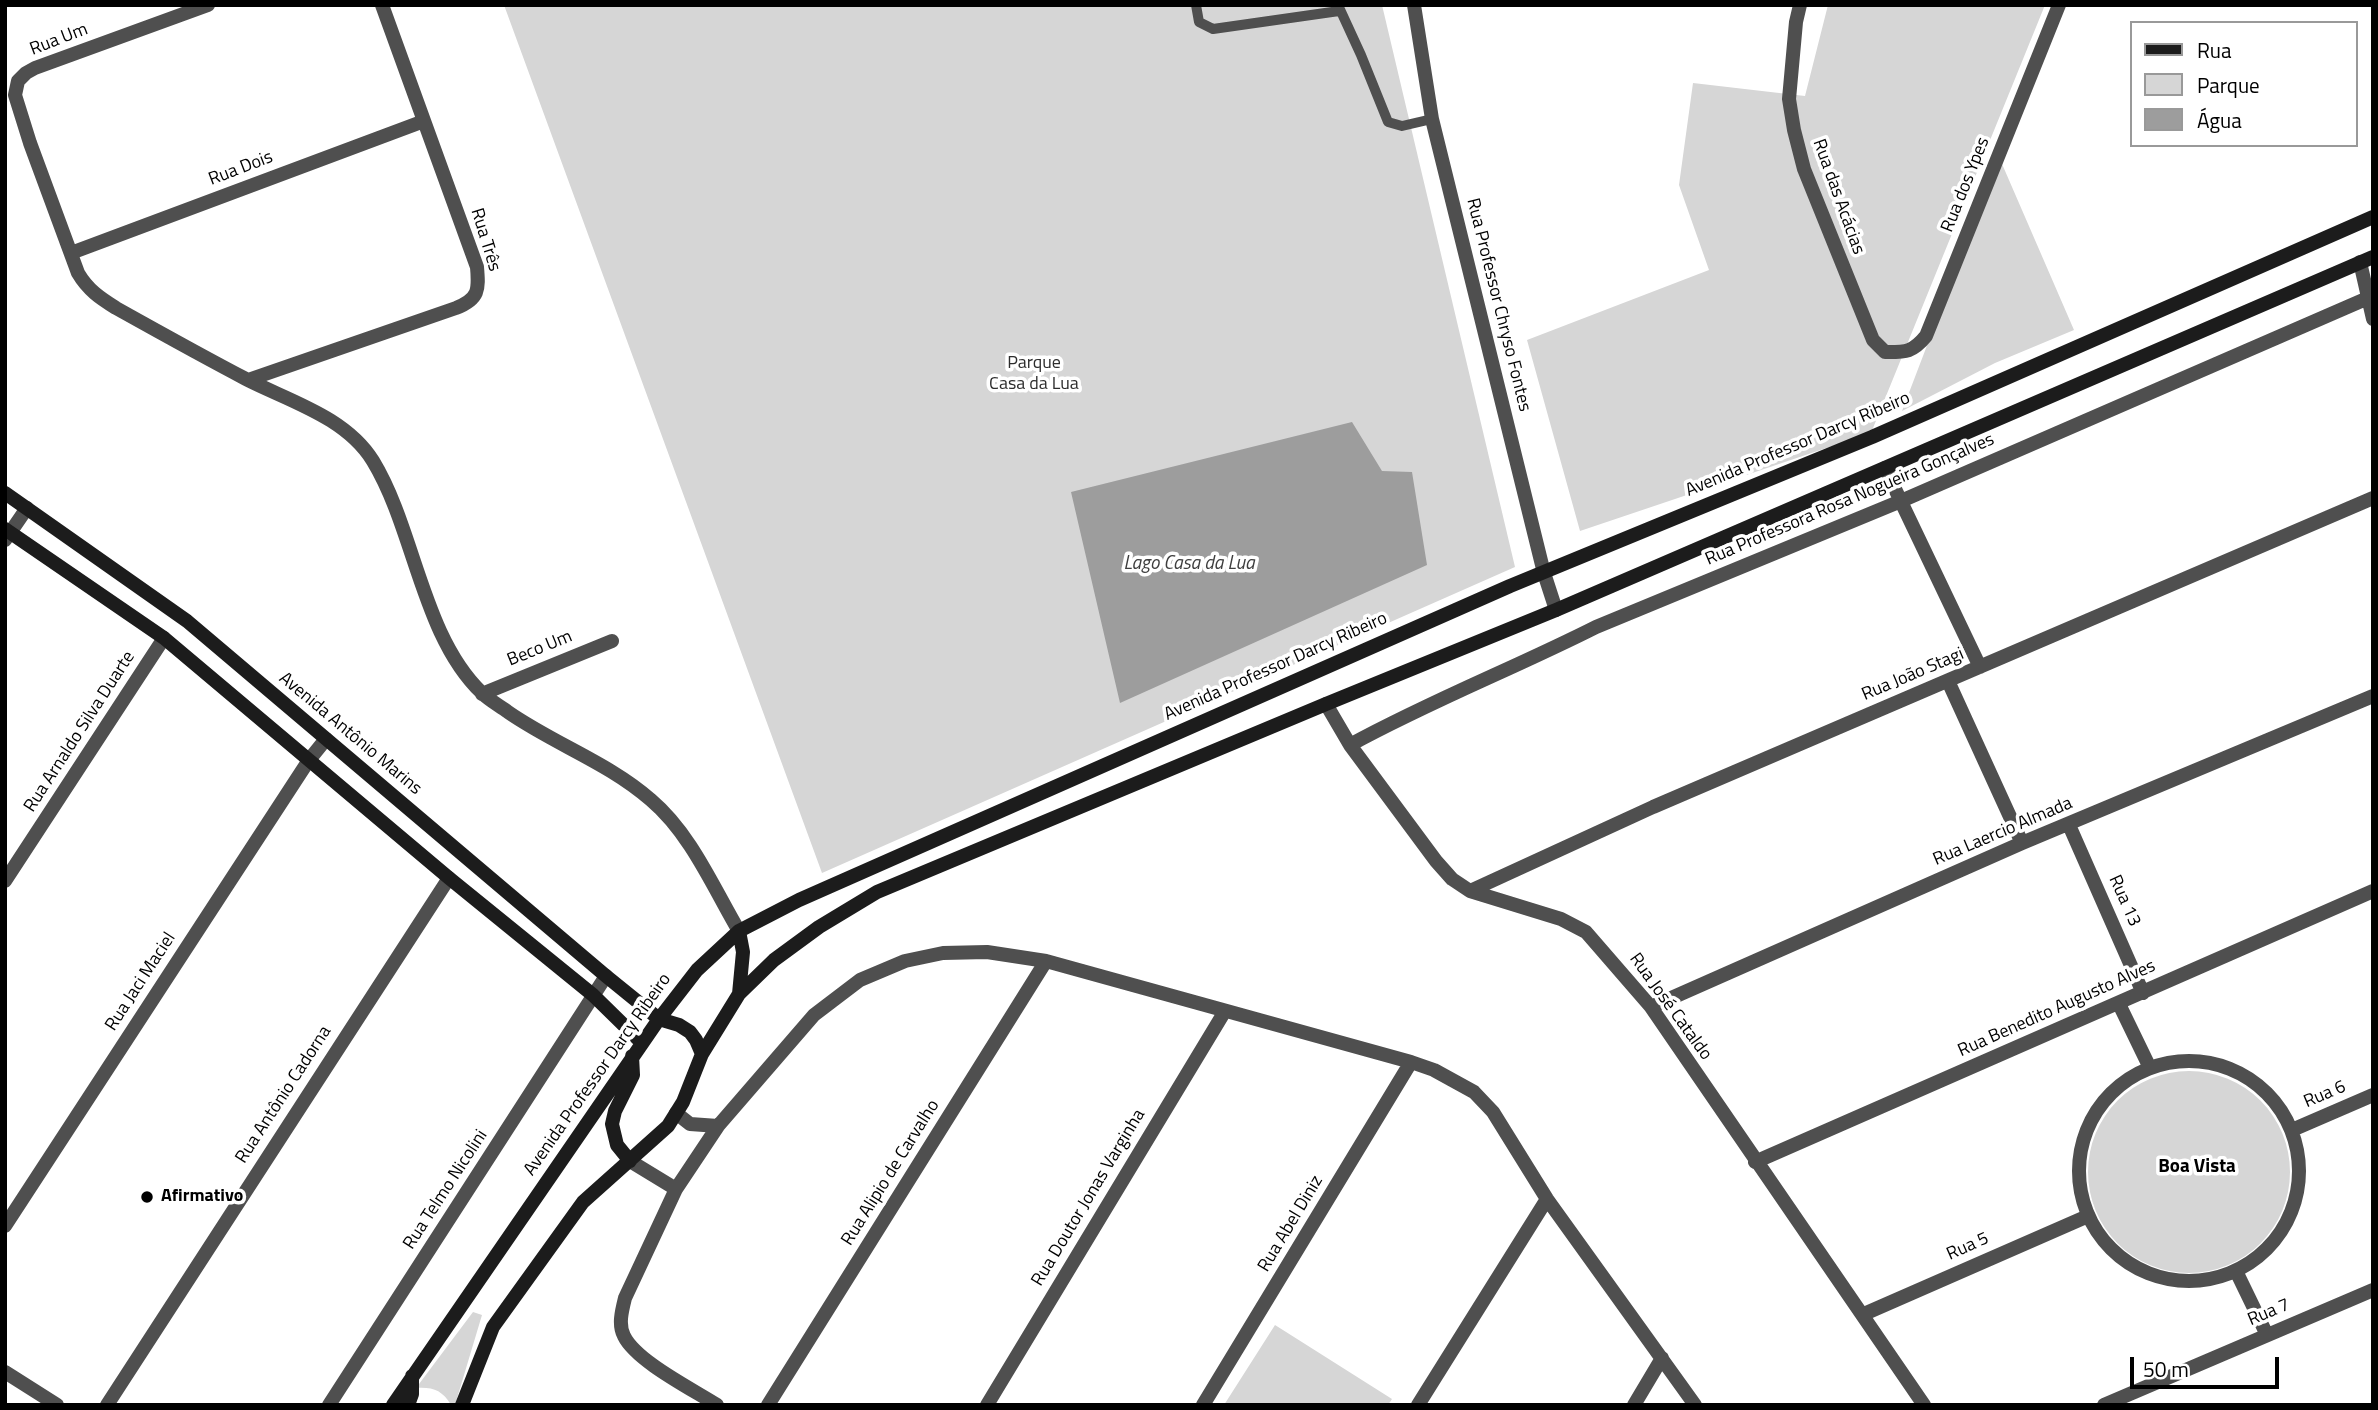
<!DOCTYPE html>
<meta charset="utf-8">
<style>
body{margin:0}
#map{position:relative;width:2378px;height:1410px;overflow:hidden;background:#fff;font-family:"Titillium Web",sans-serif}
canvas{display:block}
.frame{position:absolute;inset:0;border:7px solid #000;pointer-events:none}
.legend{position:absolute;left:2130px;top:21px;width:228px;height:126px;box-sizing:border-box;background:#fff;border:2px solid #999;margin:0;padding:9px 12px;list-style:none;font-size:21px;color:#000}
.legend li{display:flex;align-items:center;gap:14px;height:35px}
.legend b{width:35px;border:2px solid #999}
.scale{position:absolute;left:2130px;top:1357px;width:149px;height:32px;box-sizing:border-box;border:4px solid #000;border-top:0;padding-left:9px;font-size:21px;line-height:24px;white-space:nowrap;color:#000;-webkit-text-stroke:5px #fff;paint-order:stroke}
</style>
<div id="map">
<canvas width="2378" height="1410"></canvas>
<div class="frame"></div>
<ul class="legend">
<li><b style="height:9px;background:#1c1c1c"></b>Rua</li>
<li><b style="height:19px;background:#d6d6d6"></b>Parque</li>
<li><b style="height:19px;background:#9d9d9d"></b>Água</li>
</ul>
<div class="scale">50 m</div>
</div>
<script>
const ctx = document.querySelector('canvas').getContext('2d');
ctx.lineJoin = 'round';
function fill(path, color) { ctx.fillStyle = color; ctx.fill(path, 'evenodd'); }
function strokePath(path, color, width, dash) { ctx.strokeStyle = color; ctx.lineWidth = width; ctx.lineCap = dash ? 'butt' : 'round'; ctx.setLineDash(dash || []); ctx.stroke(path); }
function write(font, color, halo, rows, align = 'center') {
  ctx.font = font + ' "Titillium Web",sans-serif'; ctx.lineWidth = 7; ctx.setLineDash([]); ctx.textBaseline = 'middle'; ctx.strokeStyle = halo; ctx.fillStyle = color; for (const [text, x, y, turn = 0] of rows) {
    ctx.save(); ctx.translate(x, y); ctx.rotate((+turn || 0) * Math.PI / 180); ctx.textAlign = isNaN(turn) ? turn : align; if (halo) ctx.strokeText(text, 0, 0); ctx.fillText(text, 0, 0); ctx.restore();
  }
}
const green = new Path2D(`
 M504,5H1382L1515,567L822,873Z
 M1828,5H2045L1871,433L1580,531L1527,340L1709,270L1679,185L1693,83L1805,96Z
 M1999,157L2074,330L1995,363L1902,411Z
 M2088 1172a101 101 0 1 1 202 0a101 101 0 1 1-202 0Z
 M473,1312L482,1315L455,1405H451C442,1390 433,1387 416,1388Z
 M1275,1325L1392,1399L1388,1405H1224Z`);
const water = new Path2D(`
 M1352,422L1382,471L1412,472L1427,565L1120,703L1071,492Z`);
const lane = new Path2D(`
 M1196,5L1199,22L1213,29L1339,11
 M1338,5L1361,55L1388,122L1402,126L1432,119`);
const street = new Path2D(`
 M208,5L35,68L26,73L18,81L15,95L30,143L78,273C88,290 100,298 116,308C159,332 202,356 246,379C289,401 346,417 373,461C415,530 422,636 482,693C489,700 500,706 508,712C554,744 609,763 651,800C691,834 713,887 739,931
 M1414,5L1432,119L1544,573L1556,610
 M1800,5L1796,22L1789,99L1794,130L1804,169L1873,340L1885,352C1905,352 1912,353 1926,336L2059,5
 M71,253L424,121
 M2360,262L2373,319
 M248,380L456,308C479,299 479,290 477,267L382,5
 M1885,468L1980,667
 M5,540L27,508
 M1948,681L2022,843
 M482,694L612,641
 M1326,704L1350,745L1436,861L1452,879L1470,891L1561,919L1586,932L1651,1007L1924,1405
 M1350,745C1430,701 1515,668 1596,627L1901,501L2368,298
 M2069,825L2143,993
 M5,881L164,638
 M1470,891L1653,807L2373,498
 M2119,1004L2150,1068
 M1651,1007L2022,843L2373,696
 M2079 1171a110 110 0 1 1 220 0a110 110 0 1 1-220 0Z
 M676,1113L690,1124L718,1126
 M2292,1130L2373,1095
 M630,1161L676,1189
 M1755,1162L2373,891
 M5,1226L309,760L326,739
 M2236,1271L2267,1335
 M1864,1314L2088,1216
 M5,1372L57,1405
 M107,1405L449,878
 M329,1405L606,976
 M717,1405C692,1389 636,1361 624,1336C618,1325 622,1310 625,1298L676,1189L718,1126L814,1015L860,980L905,961L943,953L987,952L1046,961L1411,1062L1434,1070L1474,1092L1493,1112L1547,1199L1695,1405
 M768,1405L1046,961
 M987,1405L1225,1011
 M1203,1405L1411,1062
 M1418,1405L1547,1199
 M1634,1405L1662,1358
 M2104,1405L2373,1290`);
const secondary = new Path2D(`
 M5,493L187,621L606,976L659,1019L679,1025L690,1032L696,1040L702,1054
 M5,529L164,638L449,878L593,995L641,1042
 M739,994L743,952L739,931
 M630,1161L617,1145L612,1124L615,1111L633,1075L632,1056
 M393,1405L659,1019L697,970L739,931L799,900L1510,586L1872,437L2373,217
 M408,1405L412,1394V1376
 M462,1405L493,1327L583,1202L668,1126L683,1102L702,1054L739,994L774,960L819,927L877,892L1326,704L1556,610L2373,257`);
const markers = [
 [147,1197,7,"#000"]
];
const streetNames = [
 ["Rua Um",59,40,-21],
 ["Rua Dois",241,169,-21],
 ["Rua dos Ypes",1966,185,-68],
 ["Rua das Acácias",1838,197,70],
 ["Rua Três",485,240,73],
 ["Rua Professor Chryso Fontes",1498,305,76],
 ["Avenida Professor Darcy Ribeiro",1798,445,-23],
 ["Rua Professora Rosa Nogueira Gonçalves",1850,500,-23],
 ["Beco Um",540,649,-22],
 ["Avenida Professor Darcy Ribeiro",1276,667,-24],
 ["Rua João Stagi",1913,675,-23],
 ["Rua Arnaldo Silva Duarte",80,732,-57],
 ["Avenida Antônio Marins",350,734,40],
 ["Rua Laercio Almada",2003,832,-23],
 ["Rua 13",2124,901,66],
 ["Rua Jaci Maciel",141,982,-57],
 ["Rua José Cataldo",1670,1007,54],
 ["Rua Benedito Augusto Alves",2057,1009,-24],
 ["Avenida Professor Darcy Ribeiro",598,1075,-55],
 ["Rua Antônio Cadorna",284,1095,-57],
 ["Rua 6",2325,1095,-23],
 ["Rua Alipio de Carvalho",891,1173,-58],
 ["Rua Telmo Nicolini",446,1190,-57],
 ["Rua Doutor Jonas Varginha",1089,1198,-59],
 ["Rua Abel Diniz",1291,1224,-59],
 ["Rua 5",1968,1247,-24],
 ["Rua 7",2269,1313,-23]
];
const parkNames = [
 ["Parque",1034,364],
 ["Casa da Lua",1034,385]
];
const poiNames = [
 ["Afirmativo",161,1197]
];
const waterNames = [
 ["Lago Casa da Lua",1189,564]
];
const neighbourhoodNames = [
 ["Boa Vista",2197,1167]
];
fill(green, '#d6d6d6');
fill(water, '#9d9d9d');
strokePath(lane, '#4f4f4f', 10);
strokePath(street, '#4f4f4f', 14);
strokePath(secondary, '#1c1c1c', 14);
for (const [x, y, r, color] of markers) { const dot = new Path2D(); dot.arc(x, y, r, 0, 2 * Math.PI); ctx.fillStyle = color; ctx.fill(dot); strokePath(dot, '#fff', 2.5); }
write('18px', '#000', '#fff', streetNames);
write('18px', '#2d2d2d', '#fff', parkNames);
write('bold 18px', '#000', '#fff', poiNames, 'left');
write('italic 19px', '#3e3e3e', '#fff', waterNames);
write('bold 19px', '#000', '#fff', neighbourhoodNames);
</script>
